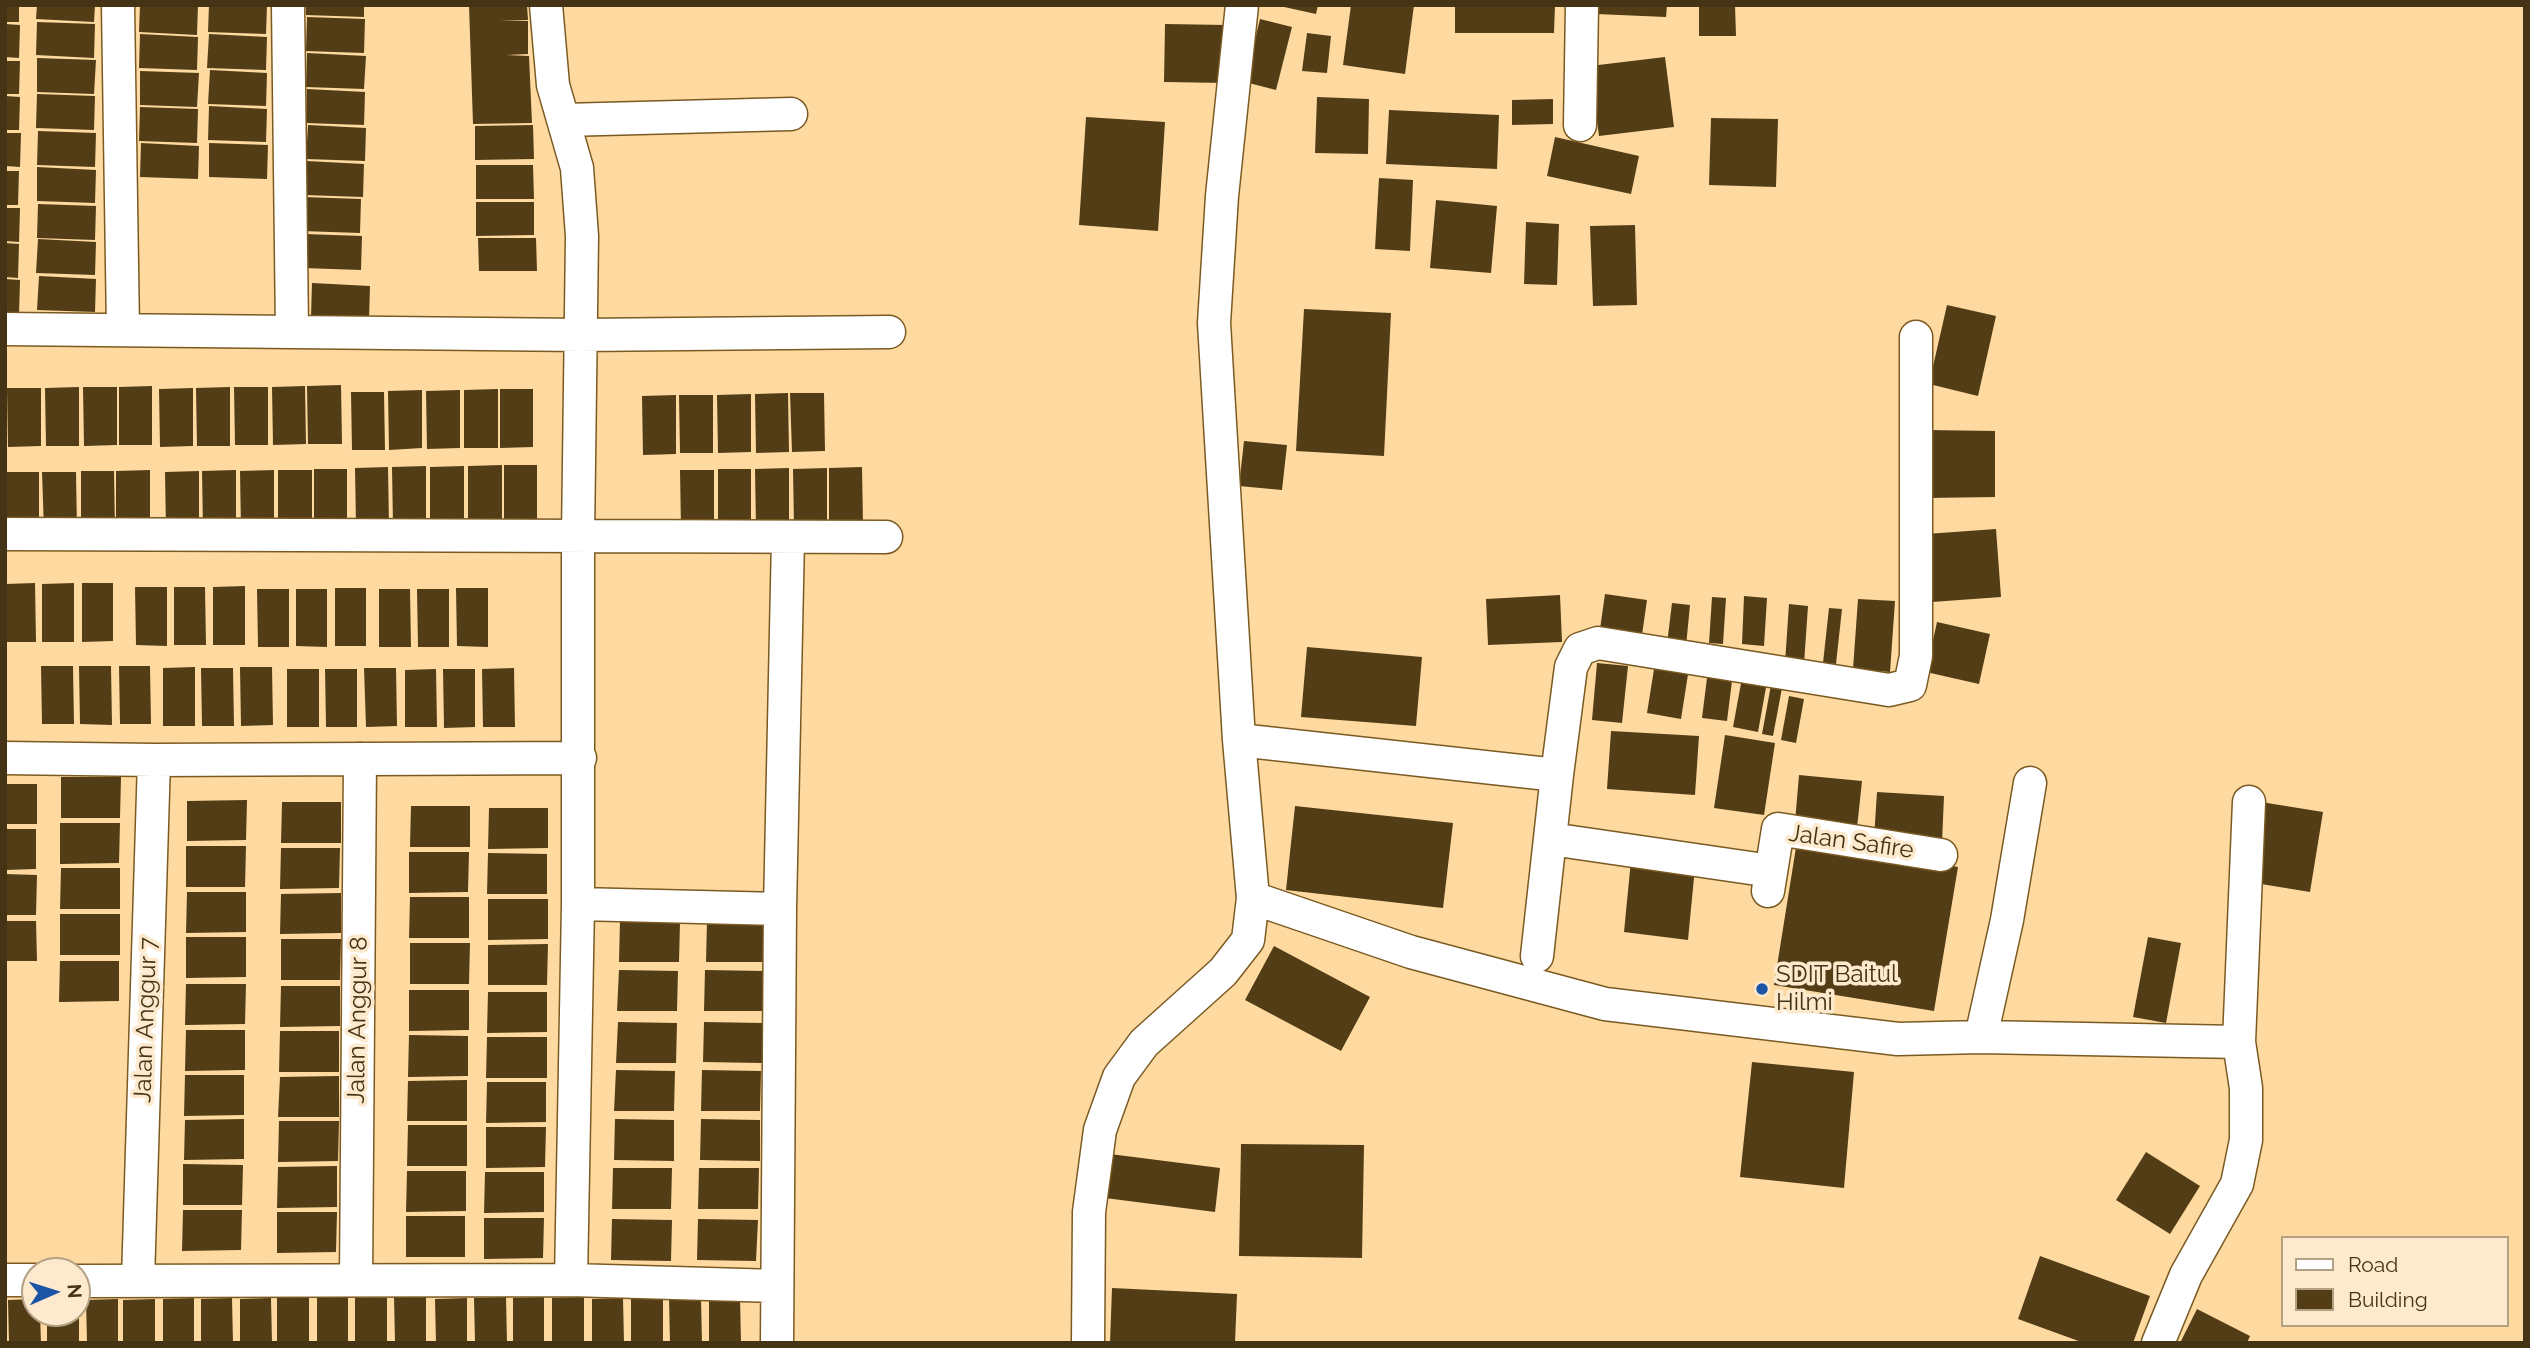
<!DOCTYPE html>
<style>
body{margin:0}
#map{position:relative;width:2530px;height:1348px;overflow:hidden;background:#fedaa1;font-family:Raleway,sans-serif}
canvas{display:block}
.frame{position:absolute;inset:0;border:7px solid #443314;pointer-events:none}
.legend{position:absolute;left:2281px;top:1236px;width:228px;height:91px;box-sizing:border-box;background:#fdeace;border:2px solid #b3a184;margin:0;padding:9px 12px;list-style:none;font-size:21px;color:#443314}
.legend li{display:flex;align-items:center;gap:14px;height:35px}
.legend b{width:35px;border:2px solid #b3a184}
.north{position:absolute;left:21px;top:1257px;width:70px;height:70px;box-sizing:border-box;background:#fdeace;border:2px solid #b3a184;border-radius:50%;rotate:87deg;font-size:19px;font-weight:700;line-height:28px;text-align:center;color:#443314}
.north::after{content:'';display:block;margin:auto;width:24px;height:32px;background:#1c54a6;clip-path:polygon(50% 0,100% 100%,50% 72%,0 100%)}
</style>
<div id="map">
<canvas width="2530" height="1348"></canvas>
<div class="frame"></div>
<ul class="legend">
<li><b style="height:9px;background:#fff"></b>Road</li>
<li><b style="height:19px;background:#533d16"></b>Building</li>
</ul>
<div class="north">N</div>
</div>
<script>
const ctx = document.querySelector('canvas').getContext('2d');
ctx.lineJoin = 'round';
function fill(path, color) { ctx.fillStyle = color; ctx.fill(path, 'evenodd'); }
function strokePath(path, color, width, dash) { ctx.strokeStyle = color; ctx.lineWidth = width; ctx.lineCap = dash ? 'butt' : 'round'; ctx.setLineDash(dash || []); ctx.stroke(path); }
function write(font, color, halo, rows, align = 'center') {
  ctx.font = font + ' Raleway,sans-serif'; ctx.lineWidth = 7; ctx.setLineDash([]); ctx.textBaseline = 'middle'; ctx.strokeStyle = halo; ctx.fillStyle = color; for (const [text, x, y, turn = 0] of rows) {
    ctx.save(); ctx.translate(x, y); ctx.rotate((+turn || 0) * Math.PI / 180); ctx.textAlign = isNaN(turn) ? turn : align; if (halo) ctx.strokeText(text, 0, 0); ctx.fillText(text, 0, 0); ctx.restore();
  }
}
const building = new Path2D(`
 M5,5H19V22H5Z
 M37,5H95L94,22L36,19Z
 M140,5H198L197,35L139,32Z
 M209,5H267L266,34L208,32Z
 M306,5H364V17L306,15Z
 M469,5H527L528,20L500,21H528V54L506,55L529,56L532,123L473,124Z
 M1275,5H1318L1316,14Z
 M1351,5H1414L1405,74L1343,65Z
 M1455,5H1555L1554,33H1455Z
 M1596,5H1667L1666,17L1596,14Z
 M1699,5H1735L1736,36H1699Z
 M307,17L365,19L364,53L306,51Z
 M1260,19L1292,27L1276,90L1245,82Z
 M37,22L95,24L94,58L36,55Z
 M5,24L20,25L19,58L5,57Z
 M1165,24L1227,25V83L1164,82Z
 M1307,33L1331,36L1327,73L1302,71Z
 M140,34L198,37L197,70L139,68Z
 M209,34L267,37L266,70L207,68Z
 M307,53L366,56L364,89L306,87Z
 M1665,57L1674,127L1599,136L1590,66Z
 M37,58L96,60L94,94L37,92Z
 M5,61H20L19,94H5Z
 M210,70L267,73L266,106L208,104Z
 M140,71L199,73L197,107L140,105Z
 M307,89L365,92L364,125L306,123Z
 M37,94L95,96L94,130L36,128Z
 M5,96L20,97L19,130H5Z
 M1317,97L1369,99L1368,154L1315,153Z
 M1553,99V124L1512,125V100Z
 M209,106L267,109L266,142L208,140Z
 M140,107L198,109L197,143L139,141Z
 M1389,110L1499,115L1497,169L1386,164Z
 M1086,117L1165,122L1158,231L1079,225Z
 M1711,118L1778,119L1776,187L1709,185Z
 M308,125L366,128L365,161L306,159Z
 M533,125L534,159L475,160V126Z
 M38,131L96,133L95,167L37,165Z
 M5,133H21L20,167L5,166Z
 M1555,137L1639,156L1631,194L1547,176Z
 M141,143L199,146L198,179L140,177Z
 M209,143L268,145L267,179L209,177Z
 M306,161L364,164L363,197L304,195Z
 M476,165H533L534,199H476Z
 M37,167L96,170L95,203L37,201Z
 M5,171H19L18,205H5Z
 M1379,178L1413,180L1410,251L1375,249Z
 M303,197L361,199L360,233L302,231Z
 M1436,200L1497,206L1491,273L1430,268Z
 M476,202H534V235L476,236Z
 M38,204L96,206L95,240L37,238Z
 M5,208H20L19,242L5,241Z
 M1526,222L1559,224L1557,285L1524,284Z
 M1635,225L1637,305L1593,306L1590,226Z
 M305,234L362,236L361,270L303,268Z
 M478,238H536L537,271H479Z
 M38,239L96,242L95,275L36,273Z
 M5,243L19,244L18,278L5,277Z
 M39,276L96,279L95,312L37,310Z
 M5,279L20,280L19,314L5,313Z
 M312,283L370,286L369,319L311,317Z
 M1947,305L1996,316L1978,396L1929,384Z
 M1304,309L1391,313L1384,456L1296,451Z
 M341,385L342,444H308L307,386Z
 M152,386V445H119V387Z
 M305,386L306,444L273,445L272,387Z
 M79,387V446H46L45,388Z
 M83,387H117V445L84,446Z
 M230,387V446H197L196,388Z
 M234,387H268V445H235Z
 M7,388H41V446L8,447Z
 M193,388V446L160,447L159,389Z
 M498,389V448H464V390Z
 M500,389H533V447L500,448Z
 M422,390V448L389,450L388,391Z
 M460,390V448L427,449L426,391Z
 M351,392H384L385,450H352Z
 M788,393L789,452L756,453L755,394Z
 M790,393H824L825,451L792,452Z
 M751,394V452L718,453L717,395Z
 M676,395V454L643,455L642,396Z
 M679,395H713V453H680Z
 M1927,430L1995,431V497L1927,498Z
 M1244,441L1287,445L1282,490L1239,486Z
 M502,465V524H468V466Z
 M504,465H537V523L504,524Z
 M426,466V525L393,526L392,467Z
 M464,466V524L430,525V467Z
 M388,467L389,526H356L355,468Z
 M862,467L863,525L829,526V468Z
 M789,468V527L756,528L755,469Z
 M827,468V526L794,527L793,469Z
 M314,469H347V527L314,528Z
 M718,469H751V527L718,528Z
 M150,470V529H116V471Z
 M236,470V529L203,530L202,471Z
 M274,470V529H241L240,471Z
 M278,470H312V528H278Z
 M680,470H714V528L681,529Z
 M81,471H114L115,529L81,530Z
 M199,471V530H166L165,472Z
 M5,472H39V530L5,531Z
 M42,472H76L77,530H44Z
 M1996,529L2001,597L1932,602L1926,534Z
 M35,583L36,642H5V584Z
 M74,583V642H42V584Z
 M82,583H113V641L82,642Z
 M245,586V645H213V587Z
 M135,587H167V646L136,645Z
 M174,587H205L206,645H174Z
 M335,588H366V646H335Z
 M456,588H488V647L457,646Z
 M257,589H289V647H258Z
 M296,589H327V647L296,646Z
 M379,589H410L411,647H379Z
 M417,589H449V647H418Z
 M1605,594L1647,600L1642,635L1600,629Z
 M1560,595L1562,642L1488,645L1486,599Z
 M1744,596L1767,598L1764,646L1742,644Z
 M1712,597L1726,598L1723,644L1709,643Z
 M1858,599L1895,601L1890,672L1853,669Z
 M1672,603L1690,605L1686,646L1667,644Z
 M1789,604L1808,606L1804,664L1785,663Z
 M1829,608L1842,609L1836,664L1823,663Z
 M1937,622L1990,634L1979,684L1926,672Z
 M1307,647L1422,657L1416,726L1301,717Z
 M1597,663L1628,666L1622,723L1592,720Z
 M1655,663L1689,668L1681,719L1647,713Z
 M41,666H73L74,724H42Z
 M79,666H111L112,725L80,724Z
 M119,666H150L151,724H120Z
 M195,667V726H163V668Z
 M240,667H272L273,725L241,726Z
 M201,668H233L234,726H202Z
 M364,668H396L397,726L366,727Z
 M514,668L515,727H483L482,669Z
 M287,669H319V727H287Z
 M325,669H357V727H326Z
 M436,669L437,727H405V670Z
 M443,669H475V727L444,728Z
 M1708,670L1733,673L1727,721L1702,718Z
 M1742,678L1767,682L1758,732L1733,727Z
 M1771,685L1782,688L1773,736L1762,734Z
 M1789,696L1804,699L1796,743L1781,740Z
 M1611,731L1699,736L1695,795L1607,789Z
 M1725,735L1775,743L1764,815L1714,808Z
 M1799,775L1862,781L1857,828L1795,822Z
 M61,777H121L120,818H61Z
 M5,784H37V824H5Z
 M1877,792L1944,796L1942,843L1874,838Z
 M247,800L246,840L187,841V801Z
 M282,802H341V843H281Z
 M2261,802L2323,812L2310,892L2249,882Z
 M411,806H470V847H410Z
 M1295,806L1453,823L1443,908L1286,890Z
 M489,808H548V848L488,849Z
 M60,823H120L119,863L60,864Z
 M5,829H36V869L5,870Z
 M1797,841L1958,867L1934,1011L1774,985Z
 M186,846H246L245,887H186Z
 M281,848H340L339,888L280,889Z
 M409,852H469L468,892L409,893Z
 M488,853L547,854V894H487Z
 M1631,860L1695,867L1688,940L1624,932Z
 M61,868H120V909H60Z
 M5,874L37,875L36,915H5Z
 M187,892H246V932L186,933Z
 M341,893V933L280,934L281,894Z
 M410,897H469V938H409Z
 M488,899H548V939L488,940Z
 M60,914H120V955H60Z
 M5,921H36L37,961H5Z
 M620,921L680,922L679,962H619Z
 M707,921L766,922L765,962H706Z
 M186,937H246V977L186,978Z
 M2148,937L2181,943L2166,1023L2133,1017Z
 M281,939H341L340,980H281Z
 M410,943H470L469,984H410Z
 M548,944L547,985H488V945Z
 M1274,946L1370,997L1341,1051L1245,1000Z
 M60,961H119V1001L59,1002Z
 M619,970L678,971L677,1011H617Z
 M705,970L764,971L763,1011H704Z
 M186,984H246L245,1024L185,1025Z
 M281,986H340V1026L280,1027Z
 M409,990H469V1030L409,1031Z
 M488,992H547V1032L487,1033Z
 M618,1022L677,1023L676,1063H616Z
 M704,1022L763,1023L762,1063L703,1062Z
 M186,1030H245V1070L185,1071Z
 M280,1031H339V1072H279Z
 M409,1035L468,1036V1076L408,1077Z
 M487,1037H547V1078H486Z
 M1752,1062L1854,1072L1844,1188L1740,1177Z
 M616,1070L675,1071L674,1111H614Z
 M702,1070L761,1071L760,1111H701Z
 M185,1075H244V1115L184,1116Z
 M339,1076V1117H278L280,1077Z
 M467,1080V1121H407L408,1081Z
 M487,1082H546V1122L486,1123Z
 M244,1119V1159L184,1160L185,1120Z
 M615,1119L674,1120V1161L614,1160Z
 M701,1119L760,1120V1161L700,1160Z
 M279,1121H339L338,1161L278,1162Z
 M408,1125H467V1166H407Z
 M486,1127H546L545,1167L486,1168Z
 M1241,1144L1364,1145L1362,1258L1239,1256Z
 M2146,1152L2200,1186L2170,1234L2116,1200Z
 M1110,1154L1220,1168L1215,1212L1105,1198Z
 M183,1164L243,1165L242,1205H183Z
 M337,1166V1207L277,1208L278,1167Z
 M613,1168H672L671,1209H612Z
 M699,1168H759L758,1209H698Z
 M407,1171H466V1211L406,1212Z
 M485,1172H544V1212L484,1213Z
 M183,1210H242L241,1250L182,1251Z
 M277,1212H337L336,1252L277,1253Z
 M406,1216H465V1257H406Z
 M484,1218H544L543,1258L484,1259Z
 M612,1219L672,1220L671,1261L611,1260Z
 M698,1219L758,1220L756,1261L697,1260Z
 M2040,1256L2150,1296L2133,1343H2084L2018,1319Z
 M1112,1288L1237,1294L1235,1343H1110Z
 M348,1297V1343H317V1298Z
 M394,1297H426V1343H395Z
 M506,1297L507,1343H475L474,1298Z
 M544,1297V1343H513V1298Z
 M584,1297V1343H552V1298Z
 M663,1297V1343H631V1298Z
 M740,1297L741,1343H709V1298Z
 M194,1298V1343H163V1299Z
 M232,1298L233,1343H201V1299Z
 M271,1298L272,1343H240V1299Z
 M277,1298H309V1343H277Z
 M355,1298H387V1343H355Z
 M467,1298V1343H436L435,1299Z
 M623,1298L624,1343H592V1299Z
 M669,1298H701L702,1343H670Z
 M35,1299V1313H40L41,1343H9L8,1300Z
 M118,1299V1343H87L86,1300Z
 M155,1299V1343H123V1300Z
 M2197,1309L2250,1336L2247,1343H2180Z
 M47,1313H79V1343H47Z`);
const street = new Path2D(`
 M118,5L123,330
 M288,5L292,331
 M546,5L553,85L577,168L582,236L578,537V904L571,1280
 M564,120L791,114
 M1580,125L1582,5
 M5,329L581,335L889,332
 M5,534L886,537
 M1239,740L1557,775L1571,667L1580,649L1598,643L1889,690L1910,685L1916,656V337
 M5,758L154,760L580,758
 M1551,839L1771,871
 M1768,891L1778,829L1941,855
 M1253,898L1411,952L1605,1004L1898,1039L1981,1037L2239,1042
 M578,904L780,909
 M1537,956L1557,775
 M1981,1037L2007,920L2030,783
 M5,1280H35
 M138,1280L154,760
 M356,1280L360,759
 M77,1281L571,1280L777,1286
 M777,1343L780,909L788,538
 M1088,1343L1089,1212L1100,1130L1119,1077L1144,1043L1223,972L1248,940L1253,898L1239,740L1214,323L1222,196L1242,5
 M2158,1343L2186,1275L2237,1184L2246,1140V1088L2239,1042L2249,802`);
const markers = [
 [1762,989,7,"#1c54a6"]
];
const streetNames = [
 ["Jalan Safire",1851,842,8],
 ["Jalan Anggur 7",146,1020,-88],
 ["Jalan Anggur 8",358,1020,-89]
];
const poiNames = [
 ["SDIT Baitul",1776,975],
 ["Hilmi",1776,1003]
];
fill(building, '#533d16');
strokePath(street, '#7a5a22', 35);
strokePath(street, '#fff', 32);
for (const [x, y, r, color] of markers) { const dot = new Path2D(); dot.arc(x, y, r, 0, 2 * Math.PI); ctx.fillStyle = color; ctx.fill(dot); strokePath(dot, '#fdeace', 2.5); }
write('24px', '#443314', '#fdeace', streetNames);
write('24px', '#443314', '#fdeace', poiNames, 'left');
</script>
